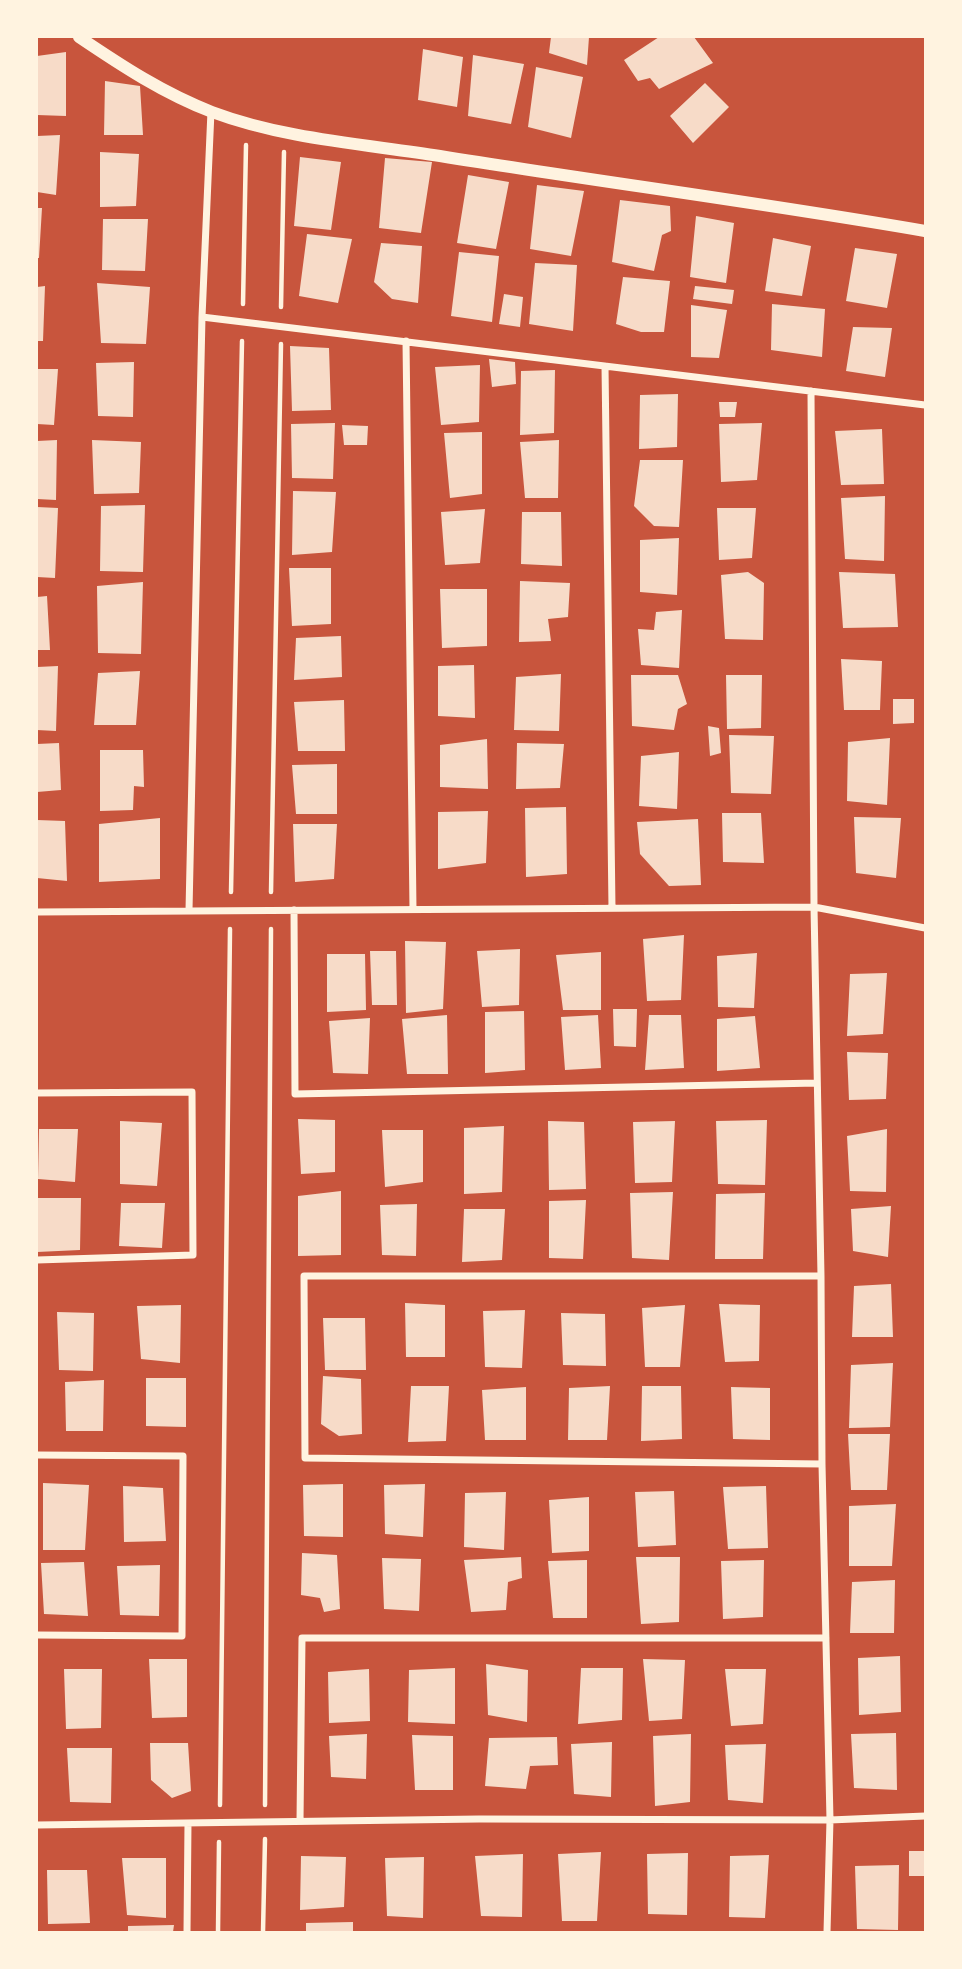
<!DOCTYPE html>
<style>
body{margin:0}
#map{position:relative;width:962px;height:1969px;overflow:hidden;background:#c8553d;font-family:"DejaVu Sans",sans-serif}
canvas{display:block}
.frame{position:absolute;inset:0;border:38px solid #fff3e0;pointer-events:none}
</style>
<div id="map">
<canvas width="962" height="1969"></canvas>
<div class="frame"></div>
</div>
<script>
const ctx = document.querySelector('canvas').getContext('2d');
ctx.lineJoin = 'round';
function fill(path, color) { ctx.fillStyle = color; ctx.fill(path, 'evenodd'); }
function strokePath(path, color, width, dash) { ctx.strokeStyle = color; ctx.lineWidth = width; ctx.lineCap = dash ? 'butt' : 'round'; ctx.setLineDash(dash || []); ctx.stroke(path); }
const building = new Path2D(`
 M551,37H589L587,65L549,53Z
 M659,37H694L713,63L659,89L650,78L638,81L624,60Z
 M423,49L463,57L457,107L418,100Z
 M66,52V116L37,115V56Z
 M473,55L524,64L511,124L468,116Z
 M536,67L583,77L571,138L528,127Z
 M105,81L140,86L143,135H104Z
 M705,83L729,107L693,143L670,116Z
 M60,135L56,195L37,192V136Z
 M100,152L139,154L136,206L100,207Z
 M300,157L341,162L331,230L294,226Z
 M385,158L432,162L421,233L379,228Z
 M468,175L509,182L496,249L457,243Z
 M537,185L584,191L571,256L530,249Z
 M620,200L670,206L671,231L662,235L654,271L612,262Z
 M37,208H42L39,258H37Z
 M696,216L734,223L726,283L690,277Z
 M103,219H148L145,271L102,270Z
 M307,234L352,239L338,303L299,296Z
 M773,238L811,246L802,296L765,291Z
 M381,243L422,246L418,303L392,299L374,282Z
 M855,248L897,254L887,308L846,301Z
 M459,252L499,256L492,322L451,316Z
 M535,263L577,265L573,331L529,324Z
 M623,277L670,281L664,332H641L616,324Z
 M97,283L150,287L146,344L101,343Z
 M45,286L43,341H37V287Z
 M695,286L734,290L732,304L693,299Z
 M504,294L523,297L520,327L499,324Z
 M772,304L825,309L822,357L771,350Z
 M691,305L727,310L719,358L691,357Z
 M853,327L892,328L885,377L846,371Z
 M290,346L329,348L331,410L292,411Z
 M489,359L515,362L516,384L492,387Z
 M134,362L133,417L98,416L96,363Z
 M480,365L479,422L441,425L435,367Z
 M37,369H58L54,425L37,424Z
 M555,370L554,433L520,435L521,371Z
 M678,394L677,447L639,449L640,395Z
 M719,402H737L735,417H720Z
 M335,423L333,479L292,478L291,424Z
 M762,423L757,480L721,482L719,424Z
 M342,425L368,426L367,445H344Z
 M882,429L884,484L841,485L835,431Z
 M482,432V494L450,498L444,433Z
 M57,440L56,500L37,499V441Z
 M92,440L141,442L139,493L94,494Z
 M559,440L558,498H525L520,442Z
 M640,460H683L679,527L654,526L634,506Z
 M293,491L336,492L332,552L292,555Z
 M885,496L884,561L845,559L841,498Z
 M145,505L143,572L100,571L101,506Z
 M37,507L58,508L55,578L37,577Z
 M717,508H756L752,558L719,560Z
 M485,509L480,563L445,565L441,512Z
 M522,512H561L562,566L521,564Z
 M679,538L677,595L640,592V540Z
 M289,568H331V624L292,626Z
 M748,572L764,583L763,640L725,639L721,575Z
 M839,572L895,574L898,627L843,628Z
 M520,581L570,583L568,617L548,619L551,641L519,642Z
 M143,582L141,654L98,653L97,586Z
 M440,589H487V646L442,648Z
 M47,596L50,650H37V597Z
 M682,610L679,668L641,665L638,629L654,630L656,612Z
 M341,636L342,677L294,680L296,638Z
 M841,659L882,661L880,710H844Z
 M474,665L475,718L438,716V666Z
 M58,666L56,731L37,730V667Z
 M140,671L136,725H94L98,673Z
 M561,674L559,731L514,730L516,677Z
 M631,675H678L687,704L678,709L674,730L632,726Z
 M726,675H762L761,728L727,729Z
 M893,699H914V723L893,724Z
 M344,700L345,751H298L294,702Z
 M708,726L719,728L721,753L710,756Z
 M729,735L774,736L771,794L731,793Z
 M890,738L887,805L847,801L848,742Z
 M487,739L488,789L440,787V745Z
 M59,743L61,790L37,792V744Z
 M517,743L564,744L560,788L516,789Z
 M100,750H143L144,787L134,786L133,810L100,811Z
 M679,752L677,809L639,806L641,756Z
 M337,764V814H296L292,765Z
 M566,807L567,874L526,877L525,808Z
 M488,811L486,863L438,869V812Z
 M722,813H761L764,863L723,862Z
 M854,817L901,818L896,878L856,873Z
 M160,818V879L99,882V824Z
 M698,819L701,885L669,886L640,854L637,822Z
 M37,820L65,821L67,881L37,878Z
 M293,824H337L334,879L295,882Z
 M684,935L681,1000L647,1001L643,939Z
 M405,941L446,942L443,1009L406,1013Z
 M520,949L519,1005L482,1007L477,951Z
 M370,951H396L397,1005H372Z
 M601,952V1010H563L556,955Z
 M757,953L754,1008L718,1007L717,956Z
 M327,954H365L366,1010L327,1012Z
 M887,973L883,1034L847,1036L850,974Z
 M613,1009H637L636,1047L614,1046Z
 M524,1011L525,1070L485,1073V1012Z
 M447,1015L448,1074H407L402,1019Z
 M598,1015L601,1068L565,1070L561,1017Z
 M649,1015H681L684,1068L645,1070Z
 M755,1016L760,1068L717,1071V1019Z
 M370,1018L368,1074L333,1073L329,1021Z
 M847,1052L888,1053L886,1099L849,1100Z
 M298,1119L335,1120V1172L301,1174Z
 M767,1120L765,1185L718,1184L716,1121Z
 M120,1121L162,1123L157,1186L120,1184Z
 M548,1121L584,1122L586,1189L549,1190Z
 M675,1121L672,1182L635,1183L633,1122Z
 M504,1126L502,1192L464,1194V1128Z
 M39,1129H78L75,1182L38,1179Z
 M887,1129L886,1192L850,1191L847,1136Z
 M382,1130H423V1182L385,1187Z
 M341,1191V1255L298,1256V1196Z
 M673,1192L669,1260L632,1258L630,1193Z
 M765,1193L763,1259H715L716,1194Z
 M37,1198H81L80,1250L37,1252Z
 M586,1200L583,1259L549,1258V1201Z
 M121,1203H165L162,1248L119,1246Z
 M417,1204L416,1256L382,1255L380,1205Z
 M891,1206L888,1257L853,1251L851,1209Z
 M464,1209H505L502,1260L462,1262Z
 M891,1284L893,1337H852L854,1286Z
 M405,1303L445,1305V1357H406Z
 M719,1304L760,1305L759,1361L725,1362Z
 M181,1305L180,1363L141,1359L137,1306Z
 M685,1305L680,1367H645L642,1308Z
 M525,1310L522,1368L485,1367L483,1311Z
 M57,1312L94,1313L93,1371L59,1370Z
 M561,1313L605,1314L606,1366L563,1365Z
 M323,1318H365L366,1370H325Z
 M893,1363L890,1427L849,1428L851,1365Z
 M323,1376L361,1379L362,1434L339,1436L321,1424Z
 M146,1378H186V1427L146,1426Z
 M104,1380L103,1431H66L65,1382Z
 M411,1386H449L446,1441L408,1442Z
 M610,1386L607,1440H568L569,1388Z
 M642,1386H681L682,1439L641,1441Z
 M526,1387V1440H485L482,1390Z
 M731,1387L770,1388V1440L733,1439Z
 M848,1434H890L887,1490H851Z
 M43,1483L89,1485L85,1550H43Z
 M343,1484V1537L304,1536L303,1485Z
 M425,1484L423,1537L385,1534L384,1485Z
 M123,1486L163,1488L166,1541L124,1542Z
 M766,1486L768,1548L728,1549L723,1487Z
 M674,1491L676,1545L638,1547L635,1492Z
 M506,1492L504,1550L464,1547L465,1493Z
 M589,1497V1551L552,1553L549,1500Z
 M896,1504L892,1566H849V1506Z
 M302,1553L337,1555L340,1609L324,1612L320,1598L301,1595Z
 M521,1557L522,1578L508,1582L506,1610L471,1612L464,1560Z
 M636,1557H680L679,1622L641,1624Z
 M382,1558L421,1559L419,1611L384,1609Z
 M587,1560V1618H553L548,1561Z
 M764,1560L763,1617L723,1619L721,1561Z
 M84,1562L88,1616L44,1614L41,1563Z
 M160,1565L159,1616L120,1615L117,1566Z
 M895,1580L894,1633H850L852,1582Z
 M900,1656L901,1712L859,1715L858,1658Z
 M149,1659H187V1717L152,1718Z
 M643,1659L685,1660L682,1719L649,1721Z
 M486,1664L528,1670L527,1722L488,1715Z
 M455,1668V1724L408,1722L409,1670Z
 M581,1668H623L622,1720L578,1724Z
 M64,1669H102L101,1728L66,1729Z
 M369,1669L370,1721L329,1723L328,1672Z
 M725,1669H766L763,1724L731,1726Z
 M896,1733L897,1790L854,1788L851,1734Z
 M367,1734L366,1779L331,1777L329,1736Z
 M691,1734L690,1802L655,1806L653,1736Z
 M412,1735L453,1736V1790H415Z
 M557,1737L558,1765L530,1766L526,1789L485,1786L489,1738Z
 M612,1742L611,1797L574,1794L571,1744Z
 M150,1743H188L191,1791L172,1798L151,1780Z
 M766,1744L763,1803L728,1800L725,1745Z
 M67,1748H112L111,1803L70,1802Z
 M909,1851H925V1876H909Z
 M601,1852L597,1921H562L558,1854Z
 M688,1853L687,1915L648,1914L647,1854Z
 M523,1854L522,1917L481,1916L475,1856Z
 M769,1855L765,1918L729,1917L730,1856Z
 M301,1856L346,1857L344,1907L300,1910Z
 M424,1857L423,1918L387,1916L385,1858Z
 M122,1858H166V1918L127,1915Z
 M899,1865L898,1930L857,1929L855,1866Z
 M47,1870H87L90,1923L48,1924Z
 M353,1922V1932H306V1923Z
 M174,1925L173,1932H128V1926Z`);
const path = new Path2D(`
 M243,304L246,145
 M281,307L284,152
 M231,892L242,341
 M271,892L281,344
 M220,1805L230,929
 M265,1805L271,929
 M218,1932L219,1842
 M263,1932L265,1839`);
const minor = new Path2D(`
 M202,317L925,405
 M406,341L413,909
 M605,366L612,908
 M811,391L814,907L821,1276L822,1464L830,1820L827,1932
 M189,910L202,317L211,111
 M294,910L295,1094L817,1083
 M37,912L814,907L925,928
 M37,1093L192,1092L193,1255L37,1260
 M821,1276H304L305,1458L822,1464
 M37,1455L183,1456L182,1636L37,1635
 M300,1821L302,1638H826
 M37,1825L479,1819L830,1820L925,1816
 M187,1932L188,1823`);
const tertiary = new Path2D(`
 M79,37C122,66 163,93 212,112C284,139 364,144 440,156C601,182 764,203 925,231`);
fill(building, '#f7dbc8');
strokePath(path, '#fff3e0', 4.5);
strokePath(minor, '#fff3e0', 7);
strokePath(tertiary, '#fff3e0', 12);
</script>
